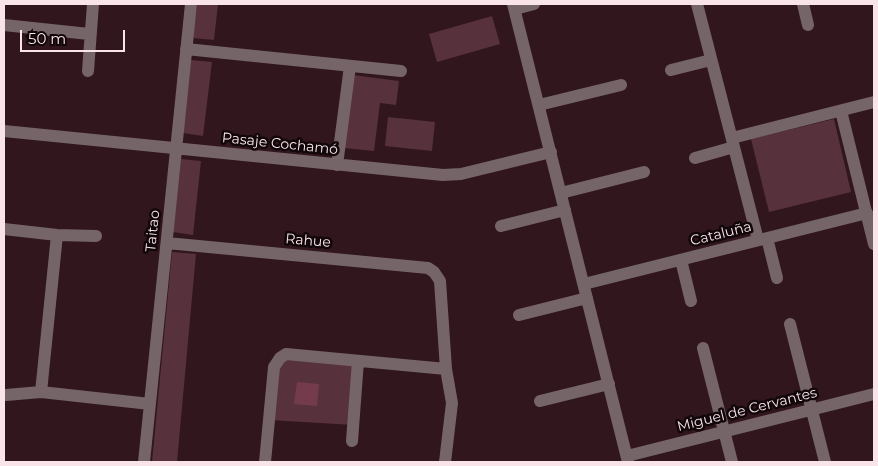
<!DOCTYPE html>
<meta charset="utf-8">
<style>
body{margin:0}
#map{position:relative;width:878px;height:466px;overflow:hidden;background:#31161e;font-family:Montserrat,sans-serif}
canvas{display:block}
.frame{position:absolute;inset:0;border:5px solid #f8e4e9;pointer-events:none}
.scale{position:absolute;left:20px;top:30px;width:105px;height:22px;box-sizing:border-box;border:2px solid #f8e4e9;border-top:0;padding-left:6px;font-size:15px;line-height:18px;white-space:nowrap;color:#f8e4e9;-webkit-text-stroke:4px #110609;paint-order:stroke}
</style>
<div id="map">
<canvas width="878" height="466"></canvas>
<div class="frame"></div>
<div class="scale">50 m</div>
</div>
<script>
const ctx = document.querySelector('canvas').getContext('2d');
ctx.lineJoin = 'round';
function fill(path, color) { ctx.fillStyle = color; ctx.fill(path, 'evenodd'); }
function strokePath(path, color, width, dash) { ctx.strokeStyle = color; ctx.lineWidth = width; ctx.lineCap = dash ? 'butt' : 'round'; ctx.setLineDash(dash || []); ctx.stroke(path); }
function write(font, color, halo, rows, align = 'center') {
  ctx.font = font + ' Montserrat,sans-serif'; ctx.lineWidth = 5; ctx.setLineDash([]); ctx.textBaseline = 'middle'; ctx.strokeStyle = halo; ctx.fillStyle = color; for (const [text, x, y, turn = 0] of rows) {
    ctx.save(); ctx.translate(x, y); ctx.rotate((+turn || 0) * Math.PI / 180); ctx.textAlign = isNaN(turn) ? turn : align; if (halo) ctx.strokeText(text, 0, 0); ctx.fillText(text, 0, 0); ctx.restore();
  }
}
const green = new Path2D(`
 M197,4H218L214,40L193,38Z
 M492,16L500,44L437,62L429,34Z
 M191,60L212,62L203,136L183,133Z
 M353,75L399,81L396,105L380,103L374,151L344,148Z
 M388,117L435,122L432,151L385,146Z
 M834,119L851,192L769,212L751,139Z
 M181,159L201,161L193,235L173,232Z
 M172,252L196,254L177,462H152Z
 M280,358L358,361L353,425L269,420Z`);
const building = new Path2D(`
 M297,382L319,384L317,406L294,404Z`);
const street = new Path2D(`
 M513,4L628,462
 M697,4L758,240
 M803,4L808,25
 M515,9L534,4
 M4,25L89,34
 M186,49L401,71
 M671,70L711,60
 M88,71L93,4
 M539,105L621,85
 M841,111L874,244
 M4,131L443,175L461,174L551,152
 M732,138L874,102
 M695,158L734,147
 M337,165L350,66
 M561,193L644,172
 M501,226L565,210
 M4,229L57,235L96,236
 M767,238L777,278
 M167,243L428,268L434,272L440,281L446,369L452,403L445,462
 M681,260L691,301
 M584,284L867,213
 M519,315L587,298
 M790,324L825,462
 M703,348L732,462
 M41,392L57,235
 M6,395L41,392L150,404
 M540,401L609,384
 M352,441L358,361
 M627,456L874,394
 M144,462L191,4
 M265,462L274,367L280,358L286,354L446,369`);
const streetNames = [
 ["Pasaje Cochamó",280,144,6],
 ["Taitao",153,231,-84],
 ["Cataluña",721,234,-14],
 ["Rahue",308,241,5],
 ["Miguel de Cervantes",747,410,-14]
];
fill(green, '#57313c');
fill(building, '#743b4c');
strokePath(street, '#756569', 12);
write('14px', '#f8e4e9', '#110609', streetNames);
</script>
